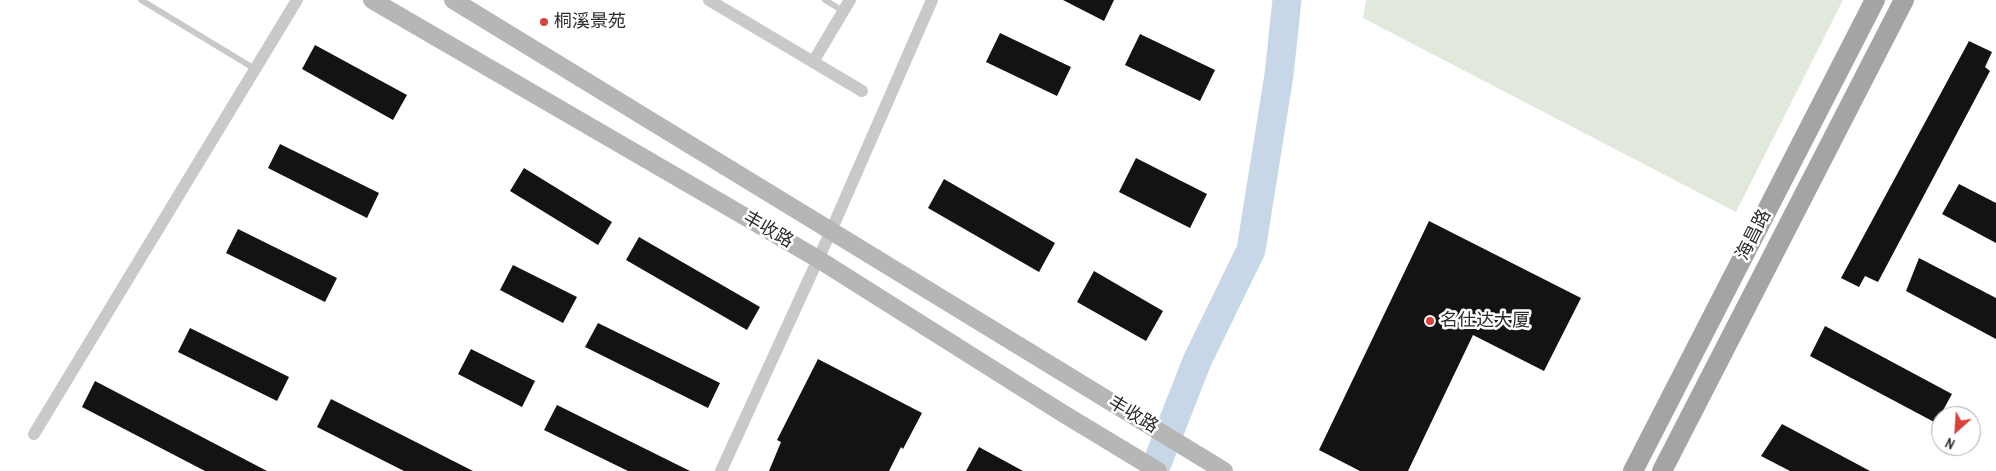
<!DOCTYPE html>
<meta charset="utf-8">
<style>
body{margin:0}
#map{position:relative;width:1996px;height:471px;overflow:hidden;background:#fff;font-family:"Archivo Narrow",sans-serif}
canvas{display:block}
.north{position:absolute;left:1931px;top:406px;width:50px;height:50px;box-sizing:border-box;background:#fff;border:1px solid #ababab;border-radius:50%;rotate:206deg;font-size:14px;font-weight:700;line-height:20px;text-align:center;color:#2c2c2c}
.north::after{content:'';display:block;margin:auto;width:18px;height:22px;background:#d7433a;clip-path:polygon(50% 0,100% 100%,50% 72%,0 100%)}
</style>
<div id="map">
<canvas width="1996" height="471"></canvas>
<div class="north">N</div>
</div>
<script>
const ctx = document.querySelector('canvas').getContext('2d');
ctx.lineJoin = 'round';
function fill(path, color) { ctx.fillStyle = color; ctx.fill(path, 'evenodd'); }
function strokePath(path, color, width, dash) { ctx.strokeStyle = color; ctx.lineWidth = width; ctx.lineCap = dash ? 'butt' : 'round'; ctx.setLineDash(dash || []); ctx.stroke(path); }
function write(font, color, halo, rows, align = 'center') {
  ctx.font = font + ' "Archivo Narrow","Noto Sans SC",sans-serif'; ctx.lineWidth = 5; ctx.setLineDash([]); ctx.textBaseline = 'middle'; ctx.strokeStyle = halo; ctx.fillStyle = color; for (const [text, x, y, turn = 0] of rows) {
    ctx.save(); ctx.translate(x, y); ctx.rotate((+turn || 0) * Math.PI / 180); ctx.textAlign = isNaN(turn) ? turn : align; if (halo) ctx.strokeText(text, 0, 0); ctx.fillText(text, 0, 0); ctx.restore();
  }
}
const green = new Path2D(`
 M1366,0H1843L1736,212L1363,18Z`);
const river = new Path2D(`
 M1154,471L1197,361L1251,250L1279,75L1287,0`);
const building = new Path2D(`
 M1063,0H1114L1104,21Z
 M1000,33L1071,67L1057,96L986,62Z
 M1140,34L1215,70L1200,101L1125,65Z
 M1969,41L1992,52L1985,67L1990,71L1878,282L1865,276L1859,287L1841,278Z
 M315,45L407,95L393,120L302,69Z
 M280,144L379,193L367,218L268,168Z
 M1136,158L1207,194L1190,228L1119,192Z
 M524,168L612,222L598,245L510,191Z
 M944,179L1055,243L1039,272L928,208Z
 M1959,184L1996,203V243L1942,214Z
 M1429,221L1581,298L1544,371L1473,335L1408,471H1360L1319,450Z
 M238,229L337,278L325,302L226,253Z
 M639,237L760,307L747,330L626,260Z
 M1919,258L1996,298V339L1906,291Z
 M513,265L577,297L563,323L500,290Z
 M1094,271L1163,311L1146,341L1077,302Z
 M598,323L720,383L708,408L585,347Z
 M1825,326L1952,394L1936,423L1810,356Z
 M190,328L289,377L277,401L178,352Z
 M471,349L535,381L522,407L458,374Z
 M818,359L922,413L903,449L901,447L889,471H769L781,442L777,440Z
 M95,381L267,471H205L82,407Z
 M331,399L473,471H404L317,427Z
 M557,405L690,471H628L544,430Z
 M1782,424L1870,471H1790L1761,456Z
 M979,447L1023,471H966Z`);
const service = new Path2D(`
 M141,0L255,69
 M825,0L843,11`);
const minor = new Path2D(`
 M709,0L862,91
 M813,62L850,0
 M34,434L297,0
 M721,471L831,231L932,0`);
const secondary = new Path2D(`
 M372,0L818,259L1059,411L1158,471
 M453,0L1224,471`);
const primary = new Path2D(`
 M1633,471L1875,0
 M1662,471L1904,0`);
const markers = [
 [544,22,5,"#d7433a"],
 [1430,321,5,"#d7433a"]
];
const poiNames = [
 ["桐溪景苑",554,22],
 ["名仕达大厦",1440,321]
];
const streetNames = [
 ["丰收路",768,230,30],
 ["海昌路",1754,235,-63],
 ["丰收路",1133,415,31]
];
fill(green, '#e0e9db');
strokePath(river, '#c8d7e8', 29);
fill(building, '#131313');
strokePath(service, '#c9c9c9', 6);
strokePath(minor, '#c9c9c9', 12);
strokePath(secondary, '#b6b6b6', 18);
strokePath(primary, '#a4a4a4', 20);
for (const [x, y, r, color] of markers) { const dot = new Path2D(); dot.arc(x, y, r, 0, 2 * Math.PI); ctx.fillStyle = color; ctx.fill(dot); strokePath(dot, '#fff', 2); }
write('18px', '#2c2c2c', '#fff', poiNames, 'left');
write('18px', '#2c2c2c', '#fff', streetNames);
</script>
